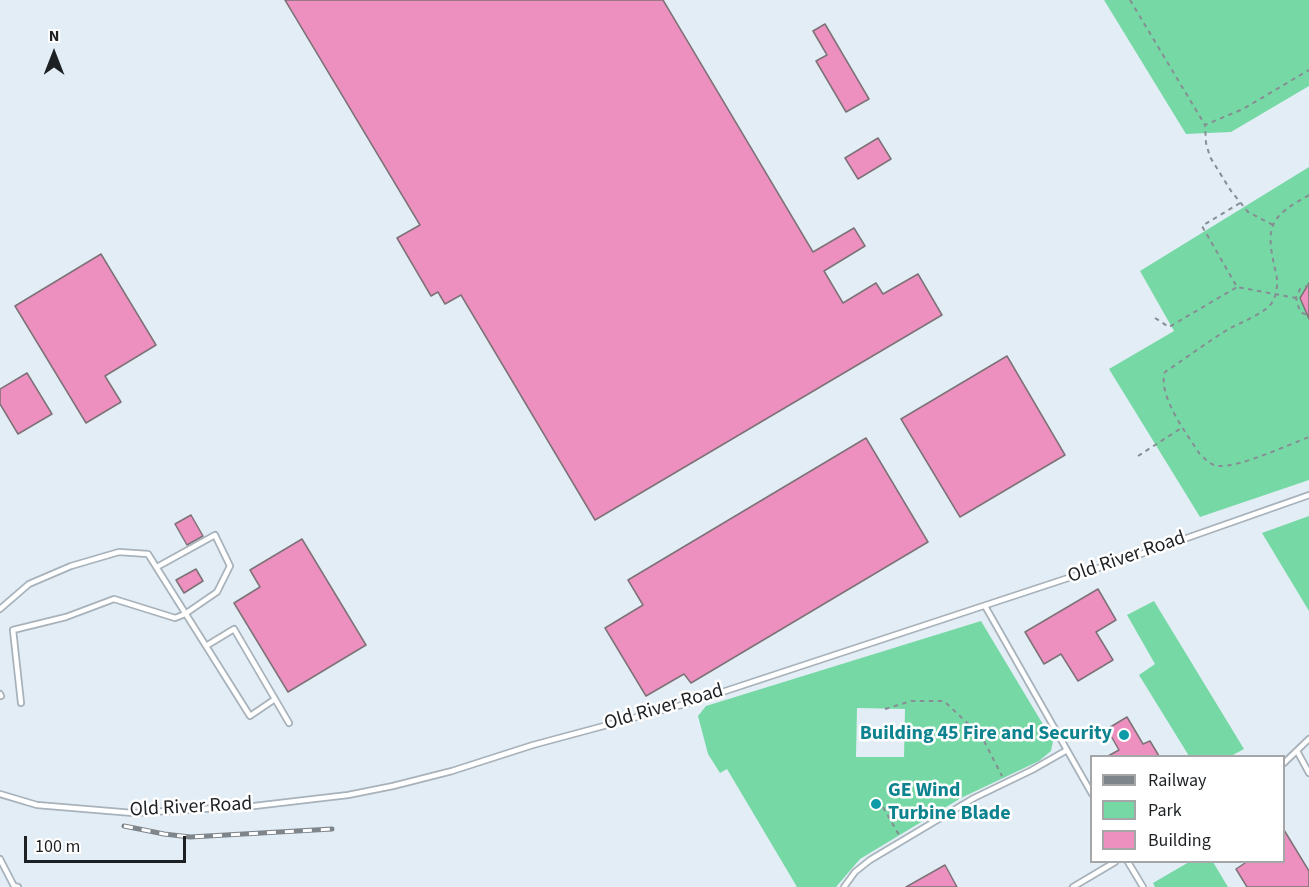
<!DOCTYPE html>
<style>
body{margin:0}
#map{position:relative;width:1309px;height:887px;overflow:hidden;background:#e3edf6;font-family:"Source Sans 3",sans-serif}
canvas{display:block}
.legend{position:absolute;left:1090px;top:755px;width:195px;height:108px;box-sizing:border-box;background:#fff;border:2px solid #a5a6a7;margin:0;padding:8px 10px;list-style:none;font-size:18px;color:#1d2124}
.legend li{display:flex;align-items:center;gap:12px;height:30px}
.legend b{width:30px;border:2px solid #a5a6a7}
.north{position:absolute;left:24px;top:24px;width:60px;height:60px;-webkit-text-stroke:4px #fff;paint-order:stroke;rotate:0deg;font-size:16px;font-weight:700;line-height:24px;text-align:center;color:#1d2124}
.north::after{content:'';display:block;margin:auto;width:21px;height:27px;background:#1d2124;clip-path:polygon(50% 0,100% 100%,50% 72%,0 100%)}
.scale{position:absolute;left:24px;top:836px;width:162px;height:27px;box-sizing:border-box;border:3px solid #1d2124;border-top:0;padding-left:8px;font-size:18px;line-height:21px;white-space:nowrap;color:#1d2124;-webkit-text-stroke:4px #fff;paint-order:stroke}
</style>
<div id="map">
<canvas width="1309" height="887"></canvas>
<ul class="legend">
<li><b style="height:8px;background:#7e858b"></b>Railway</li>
<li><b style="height:16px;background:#76d9a5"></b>Park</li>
<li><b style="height:16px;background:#ed90bf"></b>Building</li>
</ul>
<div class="north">N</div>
<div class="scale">100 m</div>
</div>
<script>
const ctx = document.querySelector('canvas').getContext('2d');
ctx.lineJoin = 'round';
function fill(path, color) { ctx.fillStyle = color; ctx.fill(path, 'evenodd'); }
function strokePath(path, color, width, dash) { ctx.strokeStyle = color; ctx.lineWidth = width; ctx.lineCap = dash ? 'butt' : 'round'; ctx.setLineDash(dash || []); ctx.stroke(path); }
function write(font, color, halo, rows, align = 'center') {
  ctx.font = font + ' "Source Sans 3",sans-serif'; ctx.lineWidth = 5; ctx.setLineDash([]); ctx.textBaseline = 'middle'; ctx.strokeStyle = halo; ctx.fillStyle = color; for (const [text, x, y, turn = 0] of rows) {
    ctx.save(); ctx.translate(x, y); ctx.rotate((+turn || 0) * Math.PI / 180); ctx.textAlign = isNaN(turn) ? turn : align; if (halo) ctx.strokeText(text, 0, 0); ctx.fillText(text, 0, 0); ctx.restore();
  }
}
const green = new Path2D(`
 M1104,0H1309V86L1231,132L1186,134Z
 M1309,167V480L1200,517L1109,369L1174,331L1140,271Z
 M1309,516V611L1262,533Z
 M1154,601L1244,749L1231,756H1189L1139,675L1155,664L1127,615Z
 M981,621L1053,741L1051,751L1039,761L961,798L860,859L836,887H797L727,769L720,773L708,754L698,716L706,706ZM857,708L905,709L904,757H856Z
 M1189,862H1213L1228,887H1155L1153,883Z`);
const building = new Path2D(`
 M285,0H663L813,252L854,228L865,246L824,271L843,303L876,283L883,294L918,274L942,315L595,520L461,295L445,304L438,292L431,296L397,238L420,225Z
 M825,24L869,99L846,112L816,61L827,55L813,31Z
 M878,138L891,159L858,179L845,158Z
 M101,254L156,345L105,376L121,402L86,423L15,306Z
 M1309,283V319L1300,298Z
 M1007,356L1065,455L960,517L901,419Z
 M27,373L52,414L18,434L0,404V389Z
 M866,438L928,542L691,683L684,674L646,696L605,628L643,605L628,580Z
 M191,515L203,536L187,545L175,524Z
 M302,539L366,645L288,692L234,603L260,587L250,570Z
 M196,569L203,581L184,593L176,580Z
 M1098,589L1116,620L1096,632L1113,660L1078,681L1061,654L1044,664L1025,632Z
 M1127,717L1143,744L1150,741L1159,756H1108L1119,750L1107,729Z
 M1284,830L1309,871V887H1247L1236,869L1248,861H1284Z
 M945,865L957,887H906Z`);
const path = new Path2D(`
 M1130,0L1205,125
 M1309,195C1270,217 1265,225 1275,269C1278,279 1278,291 1273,301C1267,313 1239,323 1227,330C1206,343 1186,358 1165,372C1157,395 1187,434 1199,453C1205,459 1210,465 1218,466C1238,468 1288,445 1309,437
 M1240,203L1202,226L1237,287L1296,298
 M1273,225L1248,212L1231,191L1210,157L1206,143L1205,125L1243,109L1309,70
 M1309,285L1300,289L1296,298L1300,312L1309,316
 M1155,318L1169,327L1237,287
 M1138,456L1183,427
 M885,709L911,701H944L982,737L1002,776
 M883,807L899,835`);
const service = new Path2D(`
 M985,606L1092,794
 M0,609L29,584L71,566L119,552L148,554L206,646
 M0,694L1,696
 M275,699L250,716L206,646L234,629L289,723
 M21,703L13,630L66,617L114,599L175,618L185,614L217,592L230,566L215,535L157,567
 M1297,751L1309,773
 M1284,763L1309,739
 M0,794L37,805L133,813L254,806L348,795L393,786L452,771L533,745L689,703L1147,552L1309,495
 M0,859L14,886L18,887
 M1128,862L1143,887
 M844,887L855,872L870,860L974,798L1032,770L1067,750
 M1073,887L1115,862`);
const rail = new Path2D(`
 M124,826L164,834L190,837L332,829`);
const markers = [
 [1124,735,6,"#0f9aa8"],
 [876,804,6,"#0f9aa8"]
];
const streetNames = [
 ["Old River Road",1127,558,-19],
 ["Old River Road",664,708,-16],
 ["Old River Road",191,808,-3]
];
const cultureNames = [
 ["Building 45 Fire and Security",1112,735],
 ["GE Wind",888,792,"left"],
 ["Turbine Blade",888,815,"left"]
];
fill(green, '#76d9a5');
fill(building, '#ed90bf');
strokePath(building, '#7d7277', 1.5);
strokePath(service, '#a8b2ba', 8);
strokePath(path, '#868d93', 2, [4.5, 4.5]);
strokePath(service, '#fff', 4.5);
strokePath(rail, '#7e858b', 5);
strokePath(rail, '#fff', 3, [9]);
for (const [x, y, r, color] of markers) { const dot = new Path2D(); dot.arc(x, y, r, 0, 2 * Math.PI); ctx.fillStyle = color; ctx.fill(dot); strokePath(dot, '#fff', 2); }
write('20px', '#1d2124', '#fff', streetNames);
write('bold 20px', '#0d838f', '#fff', cultureNames, 'right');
</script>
